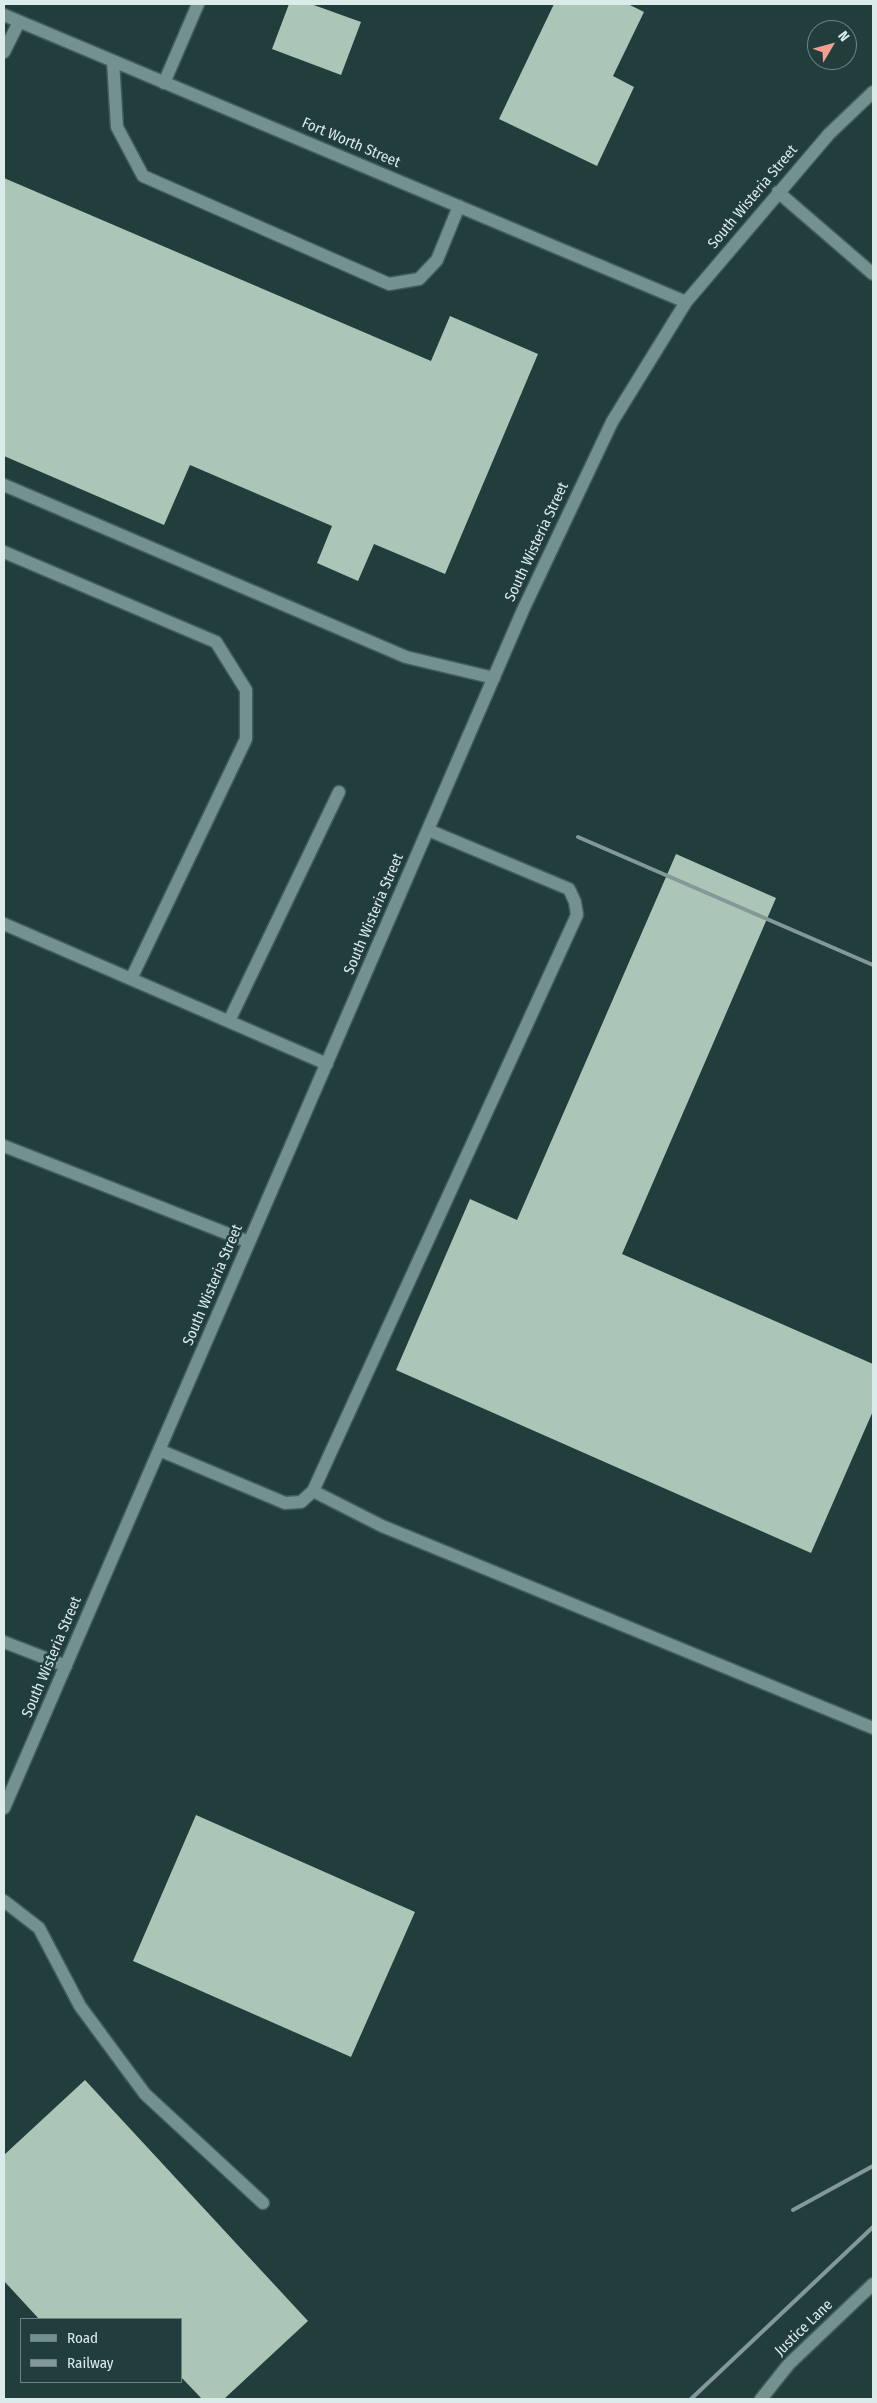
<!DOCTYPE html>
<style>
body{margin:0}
#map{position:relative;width:877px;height:2403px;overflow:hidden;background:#213e3d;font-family:"Fira Sans Condensed",sans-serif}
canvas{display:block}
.frame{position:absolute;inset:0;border:5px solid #dbebea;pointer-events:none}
.legend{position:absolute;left:20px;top:2318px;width:162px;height:65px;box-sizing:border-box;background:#213e3d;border:1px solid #6b8382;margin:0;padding:6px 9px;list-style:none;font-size:15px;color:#dbebea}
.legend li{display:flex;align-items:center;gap:10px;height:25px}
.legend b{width:25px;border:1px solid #6b8382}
.north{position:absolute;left:807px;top:20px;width:50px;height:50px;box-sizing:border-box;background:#213e3d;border:1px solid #6b8382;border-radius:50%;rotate:53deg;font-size:14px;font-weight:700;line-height:20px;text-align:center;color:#dbebea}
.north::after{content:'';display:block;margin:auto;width:18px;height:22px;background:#f59d8e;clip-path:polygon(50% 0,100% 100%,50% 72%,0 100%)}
</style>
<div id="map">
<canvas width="877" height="2403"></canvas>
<div class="frame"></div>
<ul class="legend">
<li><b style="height:6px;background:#72918f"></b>Road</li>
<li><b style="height:6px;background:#839998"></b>Railway</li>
</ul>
<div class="north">N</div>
</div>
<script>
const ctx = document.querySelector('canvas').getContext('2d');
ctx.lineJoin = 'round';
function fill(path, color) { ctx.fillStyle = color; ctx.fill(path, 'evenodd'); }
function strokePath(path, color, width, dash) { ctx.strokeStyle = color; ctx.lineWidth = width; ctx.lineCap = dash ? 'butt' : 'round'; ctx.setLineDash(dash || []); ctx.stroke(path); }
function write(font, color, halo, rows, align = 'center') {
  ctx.font = font + ' "Fira Sans Condensed",sans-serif'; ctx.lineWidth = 5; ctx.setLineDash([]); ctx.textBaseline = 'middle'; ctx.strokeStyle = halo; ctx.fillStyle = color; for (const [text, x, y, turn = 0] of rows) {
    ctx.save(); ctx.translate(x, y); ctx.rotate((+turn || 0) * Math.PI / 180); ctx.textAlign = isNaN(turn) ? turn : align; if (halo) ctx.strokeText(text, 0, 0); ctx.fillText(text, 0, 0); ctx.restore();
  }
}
const building = new Path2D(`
 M289,4H311L361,22L341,75L272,49Z
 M554,4H628L644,12L613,76L634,87L597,166L499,119Z
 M4,178L431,361L450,316L538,354L445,574L374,544L358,581L317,563L332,526L190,465L164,525L4,456Z
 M676,854L776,898L622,1254L873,1364V1411L811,1553L396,1370L470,1199L517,1220Z
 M196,1815L415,1912L351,2057L133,1961Z
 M85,2080L308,2321L224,2399H202L181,2377V2319H39L4,2281V2155Z`);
const minor = new Path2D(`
 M4,15L686,302
 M4,52L19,22
 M113,61L117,127L143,176L389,284L419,279L437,260L459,206
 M164,83L198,4
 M778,192L873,274
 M4,485L406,657L494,678
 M4,552L216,642L246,690V739L131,979
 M4,924L327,1064
 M229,1021L339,792
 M4,1146L249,1242
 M159,1450L285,1503L301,1502L313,1491L577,915L575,902L569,889L428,830
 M313,1491L382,1526L873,1728
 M4,1642L66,1666
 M4,1808L523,610L612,422L686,302L829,134L873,92
 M4,1901L39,1928L80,2006L145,2094L263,2203
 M761,2399L789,2364L873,2284`);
const rail = new Path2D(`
 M578,837L873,965
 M793,2210L873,2166
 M691,2399L873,2227`);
const streetNames = [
 ["Fort Worth Street",351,143,23],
 ["South Wisteria Street",753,197,-50],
 ["South Wisteria Street",537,542,-65],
 ["South Wisteria Street",374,914,-67],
 ["South Wisteria Street",213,1285,-67],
 ["South Wisteria Street",52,1657,-67],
 ["Justice Lane",804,2328,-44]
];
fill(building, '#abc5b6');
strokePath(minor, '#425c5b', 15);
strokePath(minor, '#72918f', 12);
strokePath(rail, '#839998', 4);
write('15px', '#dbebea', '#213e3d', streetNames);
</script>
